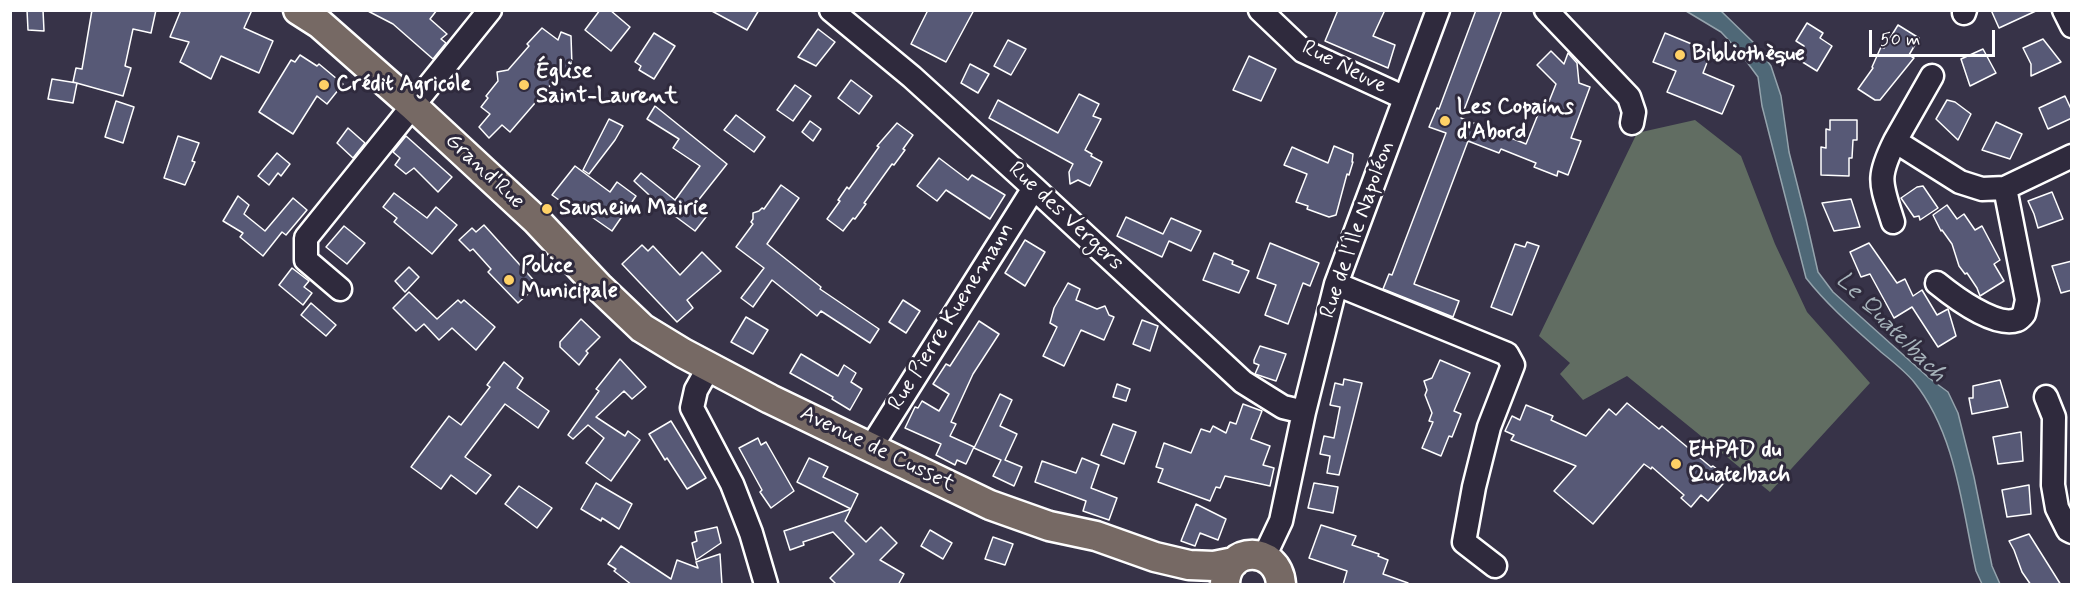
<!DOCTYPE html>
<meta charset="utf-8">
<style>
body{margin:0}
#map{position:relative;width:2082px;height:595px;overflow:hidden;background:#373348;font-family:Mynerve,sans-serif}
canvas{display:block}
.frame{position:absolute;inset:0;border:12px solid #fff;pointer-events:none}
.scale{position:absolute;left:1869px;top:30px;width:126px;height:27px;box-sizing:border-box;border:3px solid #fff;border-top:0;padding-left:8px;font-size:18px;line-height:21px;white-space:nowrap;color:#fff;-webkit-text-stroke:4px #2f2a3d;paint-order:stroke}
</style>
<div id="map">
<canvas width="2082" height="595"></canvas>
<div class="frame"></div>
<div class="scale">50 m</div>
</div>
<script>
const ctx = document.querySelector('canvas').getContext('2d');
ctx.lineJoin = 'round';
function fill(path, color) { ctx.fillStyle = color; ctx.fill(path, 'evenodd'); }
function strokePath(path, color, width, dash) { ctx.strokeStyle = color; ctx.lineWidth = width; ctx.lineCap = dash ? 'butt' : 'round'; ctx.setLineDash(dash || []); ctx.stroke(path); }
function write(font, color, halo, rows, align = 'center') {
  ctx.font = font + ' Mynerve,sans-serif'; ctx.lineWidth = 6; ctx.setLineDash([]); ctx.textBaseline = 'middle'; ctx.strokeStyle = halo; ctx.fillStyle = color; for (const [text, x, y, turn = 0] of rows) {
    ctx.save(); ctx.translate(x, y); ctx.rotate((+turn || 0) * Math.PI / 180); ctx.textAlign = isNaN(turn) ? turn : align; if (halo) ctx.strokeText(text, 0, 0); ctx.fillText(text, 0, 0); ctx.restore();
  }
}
const green = new Path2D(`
 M1695,120L1741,156L1775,244L1807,312L1870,383L1770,492L1627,376L1583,400L1560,374L1570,363L1539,336L1637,133Z`);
const water = new Path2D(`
 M1686,11H1721L1755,44L1771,66L1781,96L1789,152L1806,219L1818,272L1833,292L1929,378L1948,392L1958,413L1974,477L1992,566L2000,584H1982L1976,571C1962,508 1956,434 1914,382C1905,371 1892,361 1881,352C1854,328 1828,306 1806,278L1762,106L1758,77L1738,50L1721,32Z`);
const building = new Path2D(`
 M27,10H43L44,31L28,30Z
 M92,10H156L151,33L133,29L125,66L131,68L123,96L73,82L76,68L82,69Z
 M181,10H252L244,28L273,41L259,73L221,56L211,79L180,62L189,42L170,37Z
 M366,10H437L430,19L447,34L441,39L446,43L433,59L393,24Z
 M600,10H610L630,27L611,51L585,30Z
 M710,10H759L747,30Z
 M928,10H974L946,62L911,44Z
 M1338,10H1385L1373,36L1395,45L1388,68L1325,41Z
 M1476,10H1502L1461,118L1526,144L1541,107L1546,109L1556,84L1537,65L1551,51L1564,64L1568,53L1577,63L1579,83L1590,87L1571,138L1581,141L1568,175L1558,171L1557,176L1534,167L1536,163L1501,149L1499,153L1468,141L1414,284L1459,301L1453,317L1383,289L1389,274L1392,275L1446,133L1429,127L1437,108L1439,109Z
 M1991,10H2038L1999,28Z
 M1807,23L1823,33L1820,38L1832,46L1817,71L1796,58L1804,46L1796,41Z
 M1898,25L1919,38L1909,55L1914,58L1880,100H1875L1858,89L1873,68L1872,67L1881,47L1884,48Z
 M542,28L558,40L561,32L571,36L572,66L564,77L560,74L510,132L502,125L489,138L479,127L490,114L481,107L488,98L486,96L498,81L497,72L508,70L529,46L527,44Z
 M818,29L835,42L816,66L798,57Z
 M654,33L675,46L654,79L639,70L641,66L635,62Z
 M1665,33L1711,52L1703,73L1734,86L1722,114L1667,92L1676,71L1653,62Z
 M2043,39L2061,62L2031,76V64L2023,48Z
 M1008,40L1026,49L1011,75L994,66Z
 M1983,49L1996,73L1970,86L1961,59Z
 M300,55L317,66L319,64L343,84L327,104L317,96L293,134L259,112L291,60L295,62Z
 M1249,56L1276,69L1261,101L1233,90Z
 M970,64L989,74L978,93L961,83Z
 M52,79L77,83L73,103L48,99Z
 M851,80L872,96L859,114L838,98Z
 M795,85L811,96L793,121L777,110Z
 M1079,94L1099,104L1093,116L1101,119L1085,150L1092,154L1091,156L1102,162L1090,186L1078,180L1070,184L1069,172L1073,164L989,118L998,100L1058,133Z
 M2065,96L2072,111V118L2048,129L2039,108Z
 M1947,100L1955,102L1971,114L1958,140L1936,119Z
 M116,101L134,107L123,143L105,137Z
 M655,106L727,164L693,207L706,217L695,231L660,205L634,181L641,173L675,200L700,166L673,148L679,139L647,119Z
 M736,115L765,137L754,152L724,130Z
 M609,119L623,126L615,140L589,174L583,170Z
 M1830,120H1857V140H1853L1852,158H1849V176L1821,175V147L1826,148V129L1830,130Z
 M810,121L821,129L813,141L802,132Z
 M1996,122L2022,134L2010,159L1982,150Z
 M897,123L913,135L903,149L905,150L894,165L892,164L864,203L866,204L855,219L853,218L843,231L827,219L840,201L838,200L847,187L849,189L879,147L877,146Z
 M348,128L365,143L353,158L337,143Z
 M178,136L199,143L192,161L195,162L185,185L164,178Z
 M406,136L452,177L438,192L414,168L406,174L395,165L400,158L393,152Z
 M1334,146L1353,154L1352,162H1353L1349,175L1347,174L1336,215L1329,217L1307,209L1308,206L1296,202L1307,174L1284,165L1292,147L1328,163Z
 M277,153L290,164L281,176L278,173L269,185L258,176Z
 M939,158L968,180L972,175L1005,195L990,219L946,190L937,201L917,186Z
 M575,166L610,192L617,182L636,196L612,231L576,206L573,210L552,195Z
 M781,185L799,198L767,244L821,287L820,289L879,329L870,343L821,311L817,316L772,280L753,307L741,298L764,268L736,247L753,224L751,222L753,219V213L759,211L762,208L764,209Z
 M1923,186L1938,208L1920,220L1919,216L1914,217L1901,198L1917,187Z
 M2052,192L2063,219L2038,228L2034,214L2028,201Z
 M394,193L427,218L436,207L457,225L432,254L394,222L397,218L383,207Z
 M238,196L249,205L244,214L265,231L293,198L307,210L286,235L282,232L263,256L240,237L243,233L223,221Z
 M1851,199L1860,227L1834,231L1822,203Z
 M1947,205L1957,219L1964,214L1975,230L1982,226L2000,260L1994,264L2004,281L1980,296L1977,288L1967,273L1965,274L1959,266L1952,244L1942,230L1941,231L1933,215Z
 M1126,217L1163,234L1171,218L1201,231L1191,251L1169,241L1162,257L1117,236Z
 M484,225L538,285L518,303L488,272L491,269L473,249L470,251L459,240L472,228L476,232Z
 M344,226L365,243L347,264L326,247Z
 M1025,240L1045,252L1025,286L1005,273Z
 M1527,242L1539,246L1512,315L1491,307L1515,244L1525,247Z
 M1270,243L1319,263L1310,286L1303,283L1288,324L1265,315L1276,285L1257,278Z
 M1869,243L1897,283L1905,279L1913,296L1922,290L1937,315L1948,309L1956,336L1938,347L1912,307L1894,318L1870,274L1861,277L1850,252Z
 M642,245L648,251L653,246L680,275L702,252L721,271L687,300L693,308L677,322L622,264Z
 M1214,253L1233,261L1232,264L1249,271L1239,293L1203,280Z
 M2072,261V290L2061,293L2052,266Z
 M409,267L419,277L405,292L395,281Z
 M292,268L309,281L304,287L312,293L303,305L279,285Z
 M1068,283L1080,289L1076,300L1097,309L1105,306L1109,315L1114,317L1104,340L1081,330L1064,366L1043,356L1057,327L1050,323L1054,308Z
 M409,292L437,319L458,300L461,303L464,300L495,327L476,350L452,328L439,340L424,324L416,331L393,308Z
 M903,300L920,311L906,333L889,322Z
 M311,303L336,325L326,336L301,315Z
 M746,317L768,330L753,354L731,342Z
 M581,319L600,337L586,351L588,353L579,365L560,347V342Z
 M1142,320L1158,326L1150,351L1133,344Z
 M979,321L999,334L973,374L951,422L956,424L950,436L974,447L966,464L957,460L955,465L936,455L941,444L905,428L915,407L918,408L922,401L939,411L949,394L933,384L946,364L950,366Z
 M1260,346L1286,354L1276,381L1255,374L1259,365L1254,363V360Z
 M801,354L838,376L844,365L856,373L851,382L862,389L850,410L832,399L833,397L790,373Z
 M620,359L646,387L632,399L624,391L596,417L625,436L628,431L640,440L611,481L586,463L604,438L588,425L573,439L568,435L599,391L596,389Z
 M1440,360L1470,373L1454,411L1461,414L1452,437L1449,436L1441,456L1422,448L1433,422L1429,421L1432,413L1425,395L1427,390L1424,381L1432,378Z
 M504,362L523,378L517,388L549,411L538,428L505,404L465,457L491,475L476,494L451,475L441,489L411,467L449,416L461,425L490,387L487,385Z
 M1344,379L1362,383L1339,475L1327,473L1330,456L1320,454L1324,436L1334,438L1340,407L1330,405L1335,383L1343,385Z
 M2000,380L2008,407L1972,414L1969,398H1973V386Z
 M1117,384L1130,389L1126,401L1113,397Z
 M1000,394L1012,400L1000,426L1017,434L1005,460L1022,467L1014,486L993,476L1001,460L974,448Z
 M1627,403L1659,429L1662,426L1711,467L1713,466L1728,478L1708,501L1701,495L1691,507L1681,498L1684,495L1652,467L1651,469L1644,464L1593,524L1554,491L1576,466L1511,440L1514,435L1505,431L1512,416L1520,420L1526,405L1553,416L1551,420L1586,436L1609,409L1616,415Z
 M1243,404L1262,411L1251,439L1270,446L1263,465L1274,468L1270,486L1225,476L1220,488L1216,487L1210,501L1158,482L1163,469L1156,467L1164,443L1191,453L1201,429L1210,432L1213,426L1226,433L1230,422L1236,424Z
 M671,421L706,478L687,489L667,458L665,460L649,434Z
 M1113,424L1136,432L1124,464L1101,455Z
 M2021,432L2023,461L1998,464L1993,437Z
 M758,438L761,445L766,442L794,491L771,508L760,492L762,490L739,448Z
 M809,458L828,467L823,477L858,494L845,521L866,542L881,527L897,543L880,560L904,574L898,585H837L830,578L854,554L833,532L803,542L804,545L790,550L784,531L851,509L797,482Z
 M1082,458L1099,465L1091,488L1117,498L1109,520L1083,511L1086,501L1035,482L1042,461L1076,473Z
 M596,483L632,504L619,529L602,518L601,521L581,509Z
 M1314,483L1338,487L1333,513L1308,508Z
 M2029,485L2031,514L2007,517L2002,490Z
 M519,486L552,508L537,528L505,504Z
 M1196,504L1226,519L1218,540L1200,533L1195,546L1181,541Z
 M1321,525L1356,536L1352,545L1379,554L1378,556L1388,560L1383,574L1408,583V585H1343L1347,571L1309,558Z
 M717,527L721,543L696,560L692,543L697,541L695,532Z
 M930,530L952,543L943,559L921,546Z
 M2029,534L2061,585H2031L2022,572L2014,550L2009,541Z
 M993,537L1013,544L1005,565L985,559Z
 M621,546L671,579L677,560L698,568L696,562L720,554L722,585H632L614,571L616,569L608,564Z`);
const minor = new Path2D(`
 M831,10L912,77L1034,188L1243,382L1283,407L1304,412
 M1260,10L1303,51L1405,98
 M1546,10L1629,97L1634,112L1632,123
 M2064,10L2072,26
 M1964,13L1965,10
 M1895,141L1932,76
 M2005,188L2072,156
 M1893,222C1881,183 1876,179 1895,141L1960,182L1982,189L2005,188L2027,300L2024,314C2022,316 2020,319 2017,320C1995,328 1953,296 1937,283
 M1336,284L1507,354L1513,365L1489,427L1474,487L1464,542L1495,566
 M340,289L306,260V238L490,10
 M709,367L696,390L692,408L732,484L751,533L766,584
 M2046,397L2054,417L2053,485L2057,508L2068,530L2072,532
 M871,447L1034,188
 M1264,557L1281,521L1304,412L1336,284L1438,10`);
const major = new Path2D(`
 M298,10L320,24L413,106L536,220L600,288L642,328L683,353L770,399L990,505L1049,526L1096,536L1155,557L1189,565L1214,566L1234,562
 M1225,584C1226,545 1278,545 1281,584`);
const markers = [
 [1680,55,6,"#ffd166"],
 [324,85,6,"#ffd166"],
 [524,85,6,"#ffd166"],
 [1445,121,6,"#ffd166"],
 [547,209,6,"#ffd166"],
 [509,280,6,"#ffd166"],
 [1676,464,6,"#ffd166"]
];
const poiNames = [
 ["Bibliothèque",1692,55],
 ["Église",536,72],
 ["Saint-Laurent",536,97],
 ["Crédit Agricole",336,85],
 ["Les Copains",1457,108],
 ["d'Abord",1457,133],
 ["Sausheim Mairie",559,209],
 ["Police",521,267],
 ["Municipale",521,292],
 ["EHPAD du",1688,451],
 ["Quatelbach",1688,476]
];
const streetNames = [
 ["Rue Neuve",1344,68,27],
 ["Grand'Rue",484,172,43],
 ["Rue des Vergers",1065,217,43],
 ["Rue de l'Île Napoléon",1358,230,-71],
 ["Rue Pierre Kuenemann",952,317,-58],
 ["Avenue de Cusset",877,450,26]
];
const waterNames = [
 ["Le Quatelbach",1890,328,45]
];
fill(green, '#616d62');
fill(water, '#4f6877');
strokePath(water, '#95a4ad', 1.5);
fill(building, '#575976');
strokePath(building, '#fff', 1.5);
strokePath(minor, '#fff', 27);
strokePath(major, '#fff', 33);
strokePath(minor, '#2f2a3d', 22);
strokePath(major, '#766964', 28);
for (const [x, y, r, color] of markers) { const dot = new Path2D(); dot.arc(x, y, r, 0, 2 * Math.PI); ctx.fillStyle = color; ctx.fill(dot); strokePath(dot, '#2f2a3d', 2); }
write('bold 22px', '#fff', '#2f2a3d', poiNames, 'left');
write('22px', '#fff', '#2f2a3d', streetNames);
write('italic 24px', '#a7b4bb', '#2f2a3d', waterNames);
</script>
